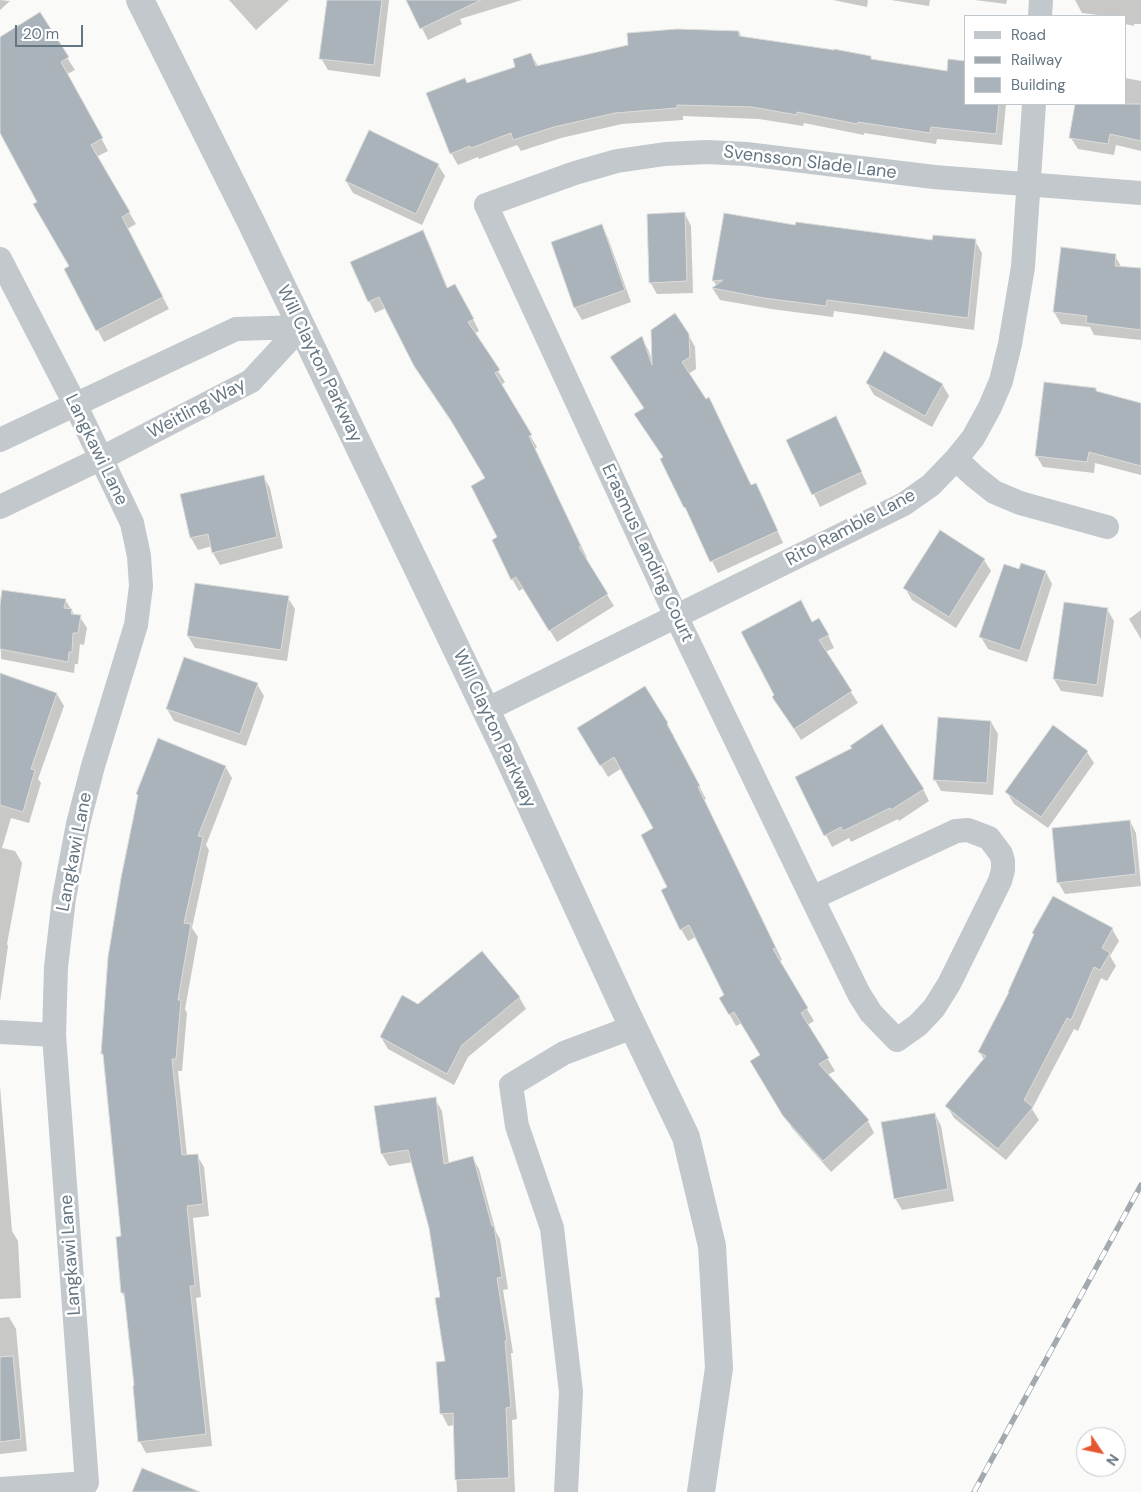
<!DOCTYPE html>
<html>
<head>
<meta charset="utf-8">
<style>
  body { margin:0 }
  #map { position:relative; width:1141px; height:1492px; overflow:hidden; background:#fafaf8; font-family:"DM Sans",sans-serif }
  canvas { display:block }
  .legend { position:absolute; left:964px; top:15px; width:162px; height:90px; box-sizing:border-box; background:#fff; border:1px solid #c1c8cd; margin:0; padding:6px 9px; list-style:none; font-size:15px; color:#657683 }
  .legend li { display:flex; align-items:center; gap:10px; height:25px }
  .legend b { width:25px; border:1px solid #c1c8cd }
  .north { position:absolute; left:1076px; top:1427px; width:50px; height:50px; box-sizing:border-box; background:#fff; border:1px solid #c1c8cd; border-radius:50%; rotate:124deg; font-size:14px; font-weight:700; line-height:20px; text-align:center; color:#657683 }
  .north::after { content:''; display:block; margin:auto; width:18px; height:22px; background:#e4572e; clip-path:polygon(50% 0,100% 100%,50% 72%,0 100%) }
  .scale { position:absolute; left:15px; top:25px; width:68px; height:22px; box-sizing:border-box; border:2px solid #657683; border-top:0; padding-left:6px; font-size:15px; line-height:18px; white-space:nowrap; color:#657683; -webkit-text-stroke:4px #fff; paint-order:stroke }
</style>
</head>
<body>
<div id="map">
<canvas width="1141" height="1492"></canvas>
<ul class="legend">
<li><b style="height:6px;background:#c3c8cc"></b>Road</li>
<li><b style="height:6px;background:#a2aab0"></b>Railway</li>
<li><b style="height:14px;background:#aab3b9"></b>Building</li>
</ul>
<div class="north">N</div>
<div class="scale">20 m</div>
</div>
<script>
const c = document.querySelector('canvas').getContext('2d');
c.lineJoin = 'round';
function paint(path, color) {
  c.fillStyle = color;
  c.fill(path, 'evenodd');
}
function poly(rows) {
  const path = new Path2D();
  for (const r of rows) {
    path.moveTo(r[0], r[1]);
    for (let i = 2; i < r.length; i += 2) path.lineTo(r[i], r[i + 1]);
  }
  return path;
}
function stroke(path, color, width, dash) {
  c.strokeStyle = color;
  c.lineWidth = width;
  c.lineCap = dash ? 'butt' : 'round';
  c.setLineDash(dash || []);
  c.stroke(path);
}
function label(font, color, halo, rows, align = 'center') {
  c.font = font + ' "DM Sans",sans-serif';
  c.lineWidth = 5;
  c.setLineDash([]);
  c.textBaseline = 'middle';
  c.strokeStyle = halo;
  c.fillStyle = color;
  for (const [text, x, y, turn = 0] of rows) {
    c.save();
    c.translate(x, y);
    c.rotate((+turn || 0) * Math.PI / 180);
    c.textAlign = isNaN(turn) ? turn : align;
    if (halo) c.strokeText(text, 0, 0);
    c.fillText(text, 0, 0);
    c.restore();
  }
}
const shadow = poly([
  [0,0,10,1,0,10],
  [229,0,289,0,256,30],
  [328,0,389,0,380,77,328,70,321,58],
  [408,0,522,0,460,19,462,24,428,40],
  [833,0,868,0,867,7],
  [891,0,930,0,929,6],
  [975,0,1007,0,1006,4],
  [1075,0,1141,0,1141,24,1134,24,1134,26,1125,24,1125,16,1106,16,1082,13],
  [39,14,75,70,67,74,108,151,96,157,136,224,127,229,169,309,104,342,66,269,71,267,0,125,0,39],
  [739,32,742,37,870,58,872,61,965,104,1006,104,1002,145,937,139,936,144,864,133,864,135,804,123,803,126,759,119,683,116,683,120,622,124,561,138,521,151,517,145,479,159,478,157,458,165,451,153,467,84,517,67,531,54,538,66],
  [1125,78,1141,81,1141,151,1116,145,1114,155,1078,149,1071,138,1076,104,1125,104],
  [438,165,445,176,422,225,353,193,346,181],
  [685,214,691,226,693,293,657,294,650,282],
  [602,226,608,238,631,302,582,320,575,308,553,243],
  [797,227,933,241,975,241,982,253,974,330,834,311,833,317,771,309,720,300,713,289,717,286,713,280],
  [423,232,429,243,448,289,462,297,479,331,474,334,505,382,500,386,537,447,535,449,587,558,585,559,614,606,557,642,524,588,519,591,512,579,499,538,486,479,458,432,422,378,386,308,375,313,369,301],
  [1115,256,1122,268,1141,270,1141,340,1094,335,1090,327,1061,324,1054,312],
  [688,334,695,347,696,369,688,374,752,486,756,485,762,497,783,543,718,573,662,460,664,458,644,409,611,358,641,338,648,349,653,363],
  [867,383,942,384,949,396,932,427,874,395],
  [1096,389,1098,393,1141,404,1141,475,1095,463,1094,473,1043,467,1036,455],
  [842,430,867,484,820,507,788,440],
  [263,476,270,488,283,548,220,565,213,553,212,546,198,550,191,538,182,495],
  [984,560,991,571,956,628,912,600,905,588],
  [1020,571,1046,572,1052,584,1027,662,988,649,981,637],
  [288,598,295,609,287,661,195,648,188,636],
  [66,601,75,616,80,617,87,628,84,645,80,644,78,664,75,664,74,673,1,659,0,612],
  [1107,609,1114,621,1103,697,1061,691,1054,679],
  [1141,610,1141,639,1129,619],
  [812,623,826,631,834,648,825,652,858,703,801,740,781,709],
  [0,675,57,694,64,706,38,779,41,783,29,823,11,818,2,848,15,851,22,863,7,944,8,946,0,1002],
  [257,684,264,696,246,746,174,721,167,709],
  [645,688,674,736,673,737,706,799,704,800,782,960,779,962,814,1021,807,1025,835,1071,827,1075,868,1121,874,1133,831,1172,792,1128,758,1073,761,1055,742,1023,736,1026,721,999,726,995,696,937,688,941,681,929,655,829,622,768,608,777,579,729],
  [991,722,998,734,993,795,941,791,935,780],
  [1087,752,1094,763,1048,828,1014,804,1007,792],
  [225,766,232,778,206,845,209,850,192,928,198,937,185,1009,187,1013,182,1071,178,1071,187,1156,197,1155,204,1167,209,1216,193,1218,201,1297,196,1298,212,1446,146,1453,140,1442,126,1300,122,1293,123,1238,104,1057,103,1054,139,798,137,794],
  [797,778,923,789,929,801,899,821,898,819,851,842,849,838,832,847],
  [1130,821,1136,833,1141,886,1065,894,1058,882],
  [1112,929,1119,941,1110,956,1116,966,1107,981,1101,978,1078,1031,1074,1029,1032,1109,1039,1120,1006,1160,954,1118,947,1106,984,1060,980,1052,1010,993],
  [519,997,526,1009,468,1057,454,1085,388,1049,381,1037,418,1005],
  [0,1086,12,1231,18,1241,21,1298,0,1299],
  [435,1099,442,1111,449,1164,472,1157,479,1169,496,1232,500,1239,508,1289,503,1290,513,1353,511,1353,517,1419,512,1420,515,1492,457,1492,454,1425,448,1426,442,1414,437,1363,446,1362,442,1298,431,1228,413,1162,389,1166,382,1154],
  [935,1114,941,1126,954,1201,902,1210,895,1198],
  [9,1317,16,1329,27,1451,0,1454,0,1318]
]);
const building = poly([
  [327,0,382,0,374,65,319,59,327,0],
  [406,0,481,0,420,29,406,0],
  [40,12,69,57,61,62,103,138,91,145,130,212,122,217,163,297,96,331,64,269,69,266,33,204,37,202,0,133,0,37,40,12],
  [677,29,739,31,739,36,834,50,834,49,871,56,871,59,947,71,948,59,965,61,965,104,999,104,996,134,931,127,930,133,858,122,857,124,797,112,797,115,752,107,677,105,677,108,615,113,554,127,513,140,511,133,471,148,470,146,450,154,426,93,465,78,467,83,515,67,513,59,531,53,536,66,628,45,627,33,677,29],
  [1075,104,1141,104,1141,141,1110,134,1108,144,1069,138,1075,104],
  [369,130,439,164,416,214,345,181,369,130],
  [685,212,687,281,649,283,647,214,685,212],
  [724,213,795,225,796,222,932,240,933,235,976,239,968,318,827,300,826,306,764,298,712,288,723,280,712,281,724,213],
  [602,224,625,290,574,308,551,242,602,224],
  [423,230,447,288,455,284,474,319,468,322,500,370,495,373,532,435,529,436,581,546,579,547,608,594,549,631,516,577,511,580,492,540,497,537,471,486,485,478,450,419,414,366,379,297,368,302,350,262,423,230],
  [1061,247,1116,254,1115,266,1141,268,1141,330,1086,323,1087,316,1053,312,1061,247],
  [675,313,689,334,690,357,682,362,706,399,709,397,751,485,756,483,778,531,710,562,685,507,684,508,660,459,663,457,634,414,644,408,610,357,642,336,652,365,651,330,675,313],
  [884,351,943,384,925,416,866,383,884,351],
  [1044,382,1096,388,1096,391,1141,403,1141,466,1089,452,1087,462,1035,456,1044,382],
  [836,416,862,472,812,495,786,440,836,416],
  [264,475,277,537,212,553,208,534,190,538,180,494,264,475],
  [940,530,985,559,949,617,903,588,940,530],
  [1021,563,1046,571,1020,651,979,637,1004,564,1019,569,1021,563],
  [195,583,289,596,281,650,187,636,195,583],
  [2,590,66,599,64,608,72,609,71,614,81,615,78,633,73,633,72,652,69,652,68,662,0,649,0,605,2,590],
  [801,600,812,622,819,618,829,635,819,640,852,691,794,729,772,697,774,695,741,632,801,600],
  [1064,602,1108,608,1097,685,1053,679,1064,602],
  [184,657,258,683,240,734,166,709,184,657],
  [0,673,57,693,31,769,35,770,23,812,0,805,0,673],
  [645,686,668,723,667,724,700,786,698,787,776,948,773,949,808,1008,801,1013,829,1058,819,1064,869,1120,823,1161,783,1116,750,1061,760,1055,734,1012,729,1015,719,998,724,995,689,925,680,930,661,890,667,887,641,835,653,828,614,757,600,766,577,728,645,686],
  [938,717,991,721,987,783,933,780,938,717],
  [882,724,924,789,891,810,890,808,843,831,841,827,824,836,795,777,852,748,850,746,882,724],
  [1053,725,1088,751,1041,817,1005,792,1053,725],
  [158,738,226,766,198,836,203,837,184,923,191,924,178,1000,181,1000,176,1059,172,1059,182,1155,198,1154,203,1204,187,1206,195,1286,190,1286,206,1434,138,1442,133,1386,134,1385,124,1293,121,1293,116,1237,121,1236,103,1054,101,1054,108,957,121,878,138,795,136,794,158,738],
  [1130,820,1136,874,1057,883,1052,828,1130,820],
  [1053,896,1113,928,1102,948,1110,953,1100,970,1094,967,1071,1020,1067,1018,1024,1100,1033,1107,998,1149,945,1106,986,1056,978,1052,1009,992,1008,992,1034,934,1032,933,1053,896],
  [482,951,520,997,462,1045,447,1074,380,1037,402,995,418,1004,482,951],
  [436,1097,444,1164,473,1156,492,1226,494,1226,502,1277,497,1278,507,1341,505,1341,511,1407,506,1408,509,1478,455,1480,453,1413,440,1414,436,1362,445,1361,435,1298,440,1297,429,1228,408,1150,381,1154,374,1106,436,1097],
  [935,1113,948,1189,894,1199,881,1122,935,1113],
  [13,1356,21,1439,0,1442,0,1357,13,1356],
  [142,1468,200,1492,132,1492,142,1468]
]);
const minor = poly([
  [1040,16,1041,0],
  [0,259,75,404,132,523,139,556,141,586,136,625,93,766,78,824,64,898,56,967,54,1035,87,1483,0,1489],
  [0,440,236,329,301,327],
  [956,459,974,476,994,492,1020,503,1107,527],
  [0,507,102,458,251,381,301,327],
  [486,710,904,504,931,485,956,459,973,438,990,407,1001,381,1010,344,1023,267,1034,104],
  [812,898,956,831,968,830,989,838,1001,854,1003,861,1003,870,1000,881,949,984,934,1008,918,1025,897,1040,871,1013,859,994,812,898,676,616,486,205,575,173,617,161,665,154,707,152,746,154,934,177,1141,193],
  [0,1032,54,1035],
  [566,1492,571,1392,552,1228,517,1126,511,1085,564,1053,633,1027]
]);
const tertiary = poly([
  [140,0,252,224,507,754,625,1010,686,1137,712,1246,719,1368,701,1492]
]);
const rail = poly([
  [974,1492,1141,1185]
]);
const streetNames = [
  ["Svensson Slade Lane",810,163,7],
  ["Will Clayton Parkway",319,364,64],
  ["Weitling Way",197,409,-28],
  ["Langkawi Lane",96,450,64],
  ["Rito Ramble Lane",851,528,-28],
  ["Erasmus Landing Court",647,553,65],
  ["Will Clayton Parkway",494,729,65],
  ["Langkawi Lane",75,852,-79],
  ["Langkawi Lane",71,1255,-94]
];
paint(shadow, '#0003');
paint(building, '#aab3b9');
stroke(building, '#dcdcda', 1);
stroke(minor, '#c3c8cc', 24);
stroke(tertiary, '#c3c8cc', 28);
stroke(rail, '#a2aab0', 5.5);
stroke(rail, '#fff', 4, [11]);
label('18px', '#657683', '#fff', streetNames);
</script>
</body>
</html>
